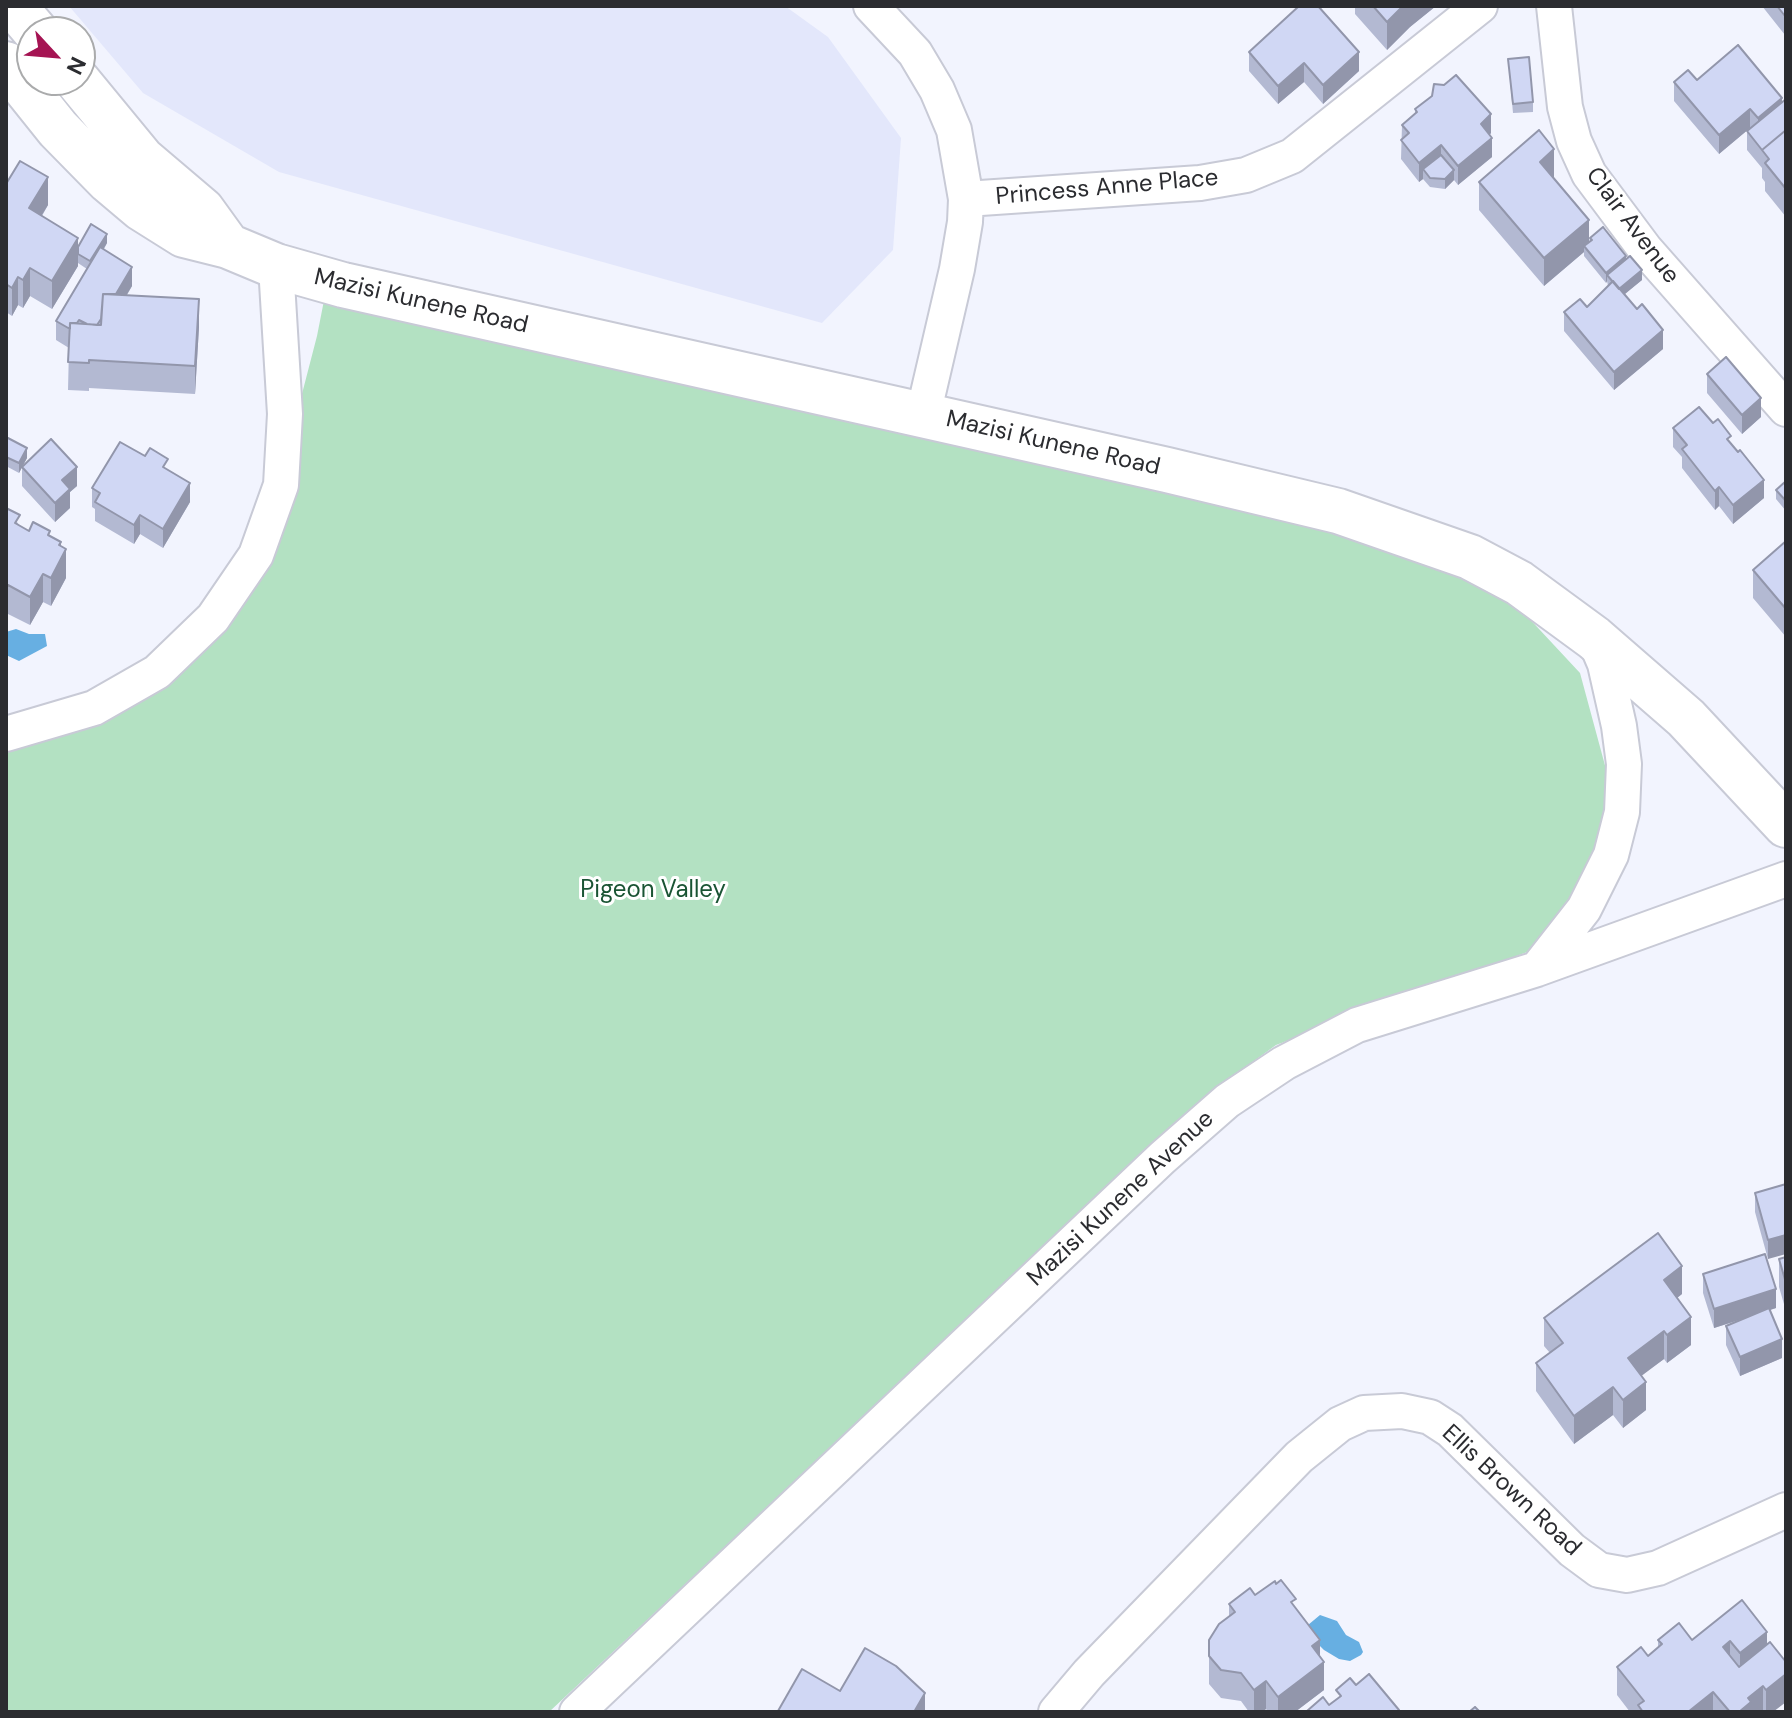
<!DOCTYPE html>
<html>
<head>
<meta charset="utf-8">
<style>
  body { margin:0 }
  #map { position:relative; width:1792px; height:1718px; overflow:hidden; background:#f2f4fe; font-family:"DM Sans",sans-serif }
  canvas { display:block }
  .frame { position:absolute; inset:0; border:8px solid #2b2c30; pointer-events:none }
  .north { position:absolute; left:16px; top:16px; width:80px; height:80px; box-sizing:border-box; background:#fff; border:2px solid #aaabac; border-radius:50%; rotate:116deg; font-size:22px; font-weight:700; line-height:32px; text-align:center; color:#2b2c30 }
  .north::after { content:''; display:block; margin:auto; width:28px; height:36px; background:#a51453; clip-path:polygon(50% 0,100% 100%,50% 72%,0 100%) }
</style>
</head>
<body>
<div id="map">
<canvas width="1792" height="1718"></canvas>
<div class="frame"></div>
<div class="north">N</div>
</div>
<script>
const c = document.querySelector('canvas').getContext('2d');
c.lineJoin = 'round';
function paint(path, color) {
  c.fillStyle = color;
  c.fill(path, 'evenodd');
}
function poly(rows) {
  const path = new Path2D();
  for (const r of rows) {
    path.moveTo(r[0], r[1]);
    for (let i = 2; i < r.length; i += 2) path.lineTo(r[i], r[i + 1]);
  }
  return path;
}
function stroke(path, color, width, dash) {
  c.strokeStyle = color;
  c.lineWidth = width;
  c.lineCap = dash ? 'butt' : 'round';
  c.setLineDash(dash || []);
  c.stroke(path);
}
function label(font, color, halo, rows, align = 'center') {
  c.font = font + ' "DM Sans",sans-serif';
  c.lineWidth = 6;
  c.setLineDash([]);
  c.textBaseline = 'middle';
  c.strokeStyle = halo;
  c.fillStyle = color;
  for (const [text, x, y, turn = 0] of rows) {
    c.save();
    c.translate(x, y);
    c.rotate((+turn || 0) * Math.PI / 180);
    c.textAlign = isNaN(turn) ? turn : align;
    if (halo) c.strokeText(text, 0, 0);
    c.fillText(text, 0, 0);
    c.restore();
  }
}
const built = poly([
  [69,6,785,6,828,37,901,138,893,250,822,323,279,172,143,93]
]);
const green = poly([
  [329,275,1458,542,1580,673,1613,795,1591,885,1530,951,1276,1045,1203,1098,549,1712,6,1712,6,722,97,700,207,612,259,530,289,444,317,336]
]);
const water = poly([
  [16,629,29,634,45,634,47,646,19,661,6,655,6,632],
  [1320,1615,1337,1621,1346,1635,1359,1642,1363,1652,1361,1655,1350,1661,1339,1659,1324,1650,1312,1638,1308,1625]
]);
const minor = poly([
  [871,6,915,53,937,90,954,130,966,199,965,222,957,269,923,415],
  [1554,6,1565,107,1574,141,1589,174,1645,249,1786,409],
  [966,199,1200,183,1246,175,1292,156,1480,6],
  [6,734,94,708,157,672,213,618,256,555,281,485,285,414,276,266],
  [1537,969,1584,909,1611,855,1622,812,1624,764,1619,726,1605,664,1594,638],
  [577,1712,1162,1158,1227,1101,1284,1063,1357,1025,1537,969,1786,879],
  [1056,1712,1089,1673,1299,1457,1340,1424,1364,1413,1402,1411,1430,1417,1450,1430,1572,1550,1599,1570,1627,1575,1658,1568,1786,1510]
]);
const tertiary = poly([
  [14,6,36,32],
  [6,64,58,129,109,181,141,208,184,235,228,246,276,266,343,285,1167,470,1338,511,1470,557,1519,583,1594,638,1686,718,1786,825],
  [77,80,142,159,202,210,228,246]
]);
const wall = poly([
  [1355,6,1436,6,1410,27,1387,50,1355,14],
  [1762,6,1786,6,1786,34,1785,35],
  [1249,52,1359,71,1323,104,1304,82,1278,104,1249,71],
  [1508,59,1533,102,1533,112,1513,113],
  [1697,80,1782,102,1786,99,1786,217,1765,191,1765,182,1762,178,1762,168,1747,150,1747,131,1750,128,1719,154,1674,101,1674,82],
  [1415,109,1491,133,1490,135,1492,157,1458,185,1454,180,1445,189,1430,187,1423,179,1419,182,1401,159,1402,125,1415,113],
  [1554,177,1553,178,1589,242,1590,238,1626,259,1642,280,1624,294,1663,349,1614,390,1564,331,1564,312,1587,307,1608,286,1607,281,1606,283,1584,256,1584,252,1544,286,1479,210,1479,182],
  [6,184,48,205,42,216,78,247,107,243,104,249,132,286,127,295,199,327,195,394,89,388,89,391,68,390,69,348,56,340,56,321,87,269,78,263,78,266,52,309,30,296,23,308,18,305,12,316,6,312],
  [1707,374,1761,417,1742,434,1707,393],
  [1673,428,1731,444,1764,498,1733,524,1719,506,1715,510,1682,468,1682,457,1673,447],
  [6,437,27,458,19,473,6,466],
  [22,467,77,486,70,492,70,508,55,522,22,486],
  [168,470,190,502,163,548,140,534,134,544,95,521,95,509,92,507,92,488],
  [1786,481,1786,511,1776,499,1776,490],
  [6,508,20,526,29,531,50,536,61,546,66,578,51,606,43,602,30,625,8,614,6,618],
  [1786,541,1786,637,1753,598,1753,570],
  [1786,1184,1768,1259,1755,1212,1755,1193],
  [1786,1257,1786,1311,1779,1287,1779,1259],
  [1703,1274,1776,1308,1770,1310,1782,1358,1740,1376,1726,1345,1726,1326,1746,1318,1714,1328,1703,1293],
  [1682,1294,1677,1298,1691,1345,1667,1363,1664,1359,1641,1375,1646,1410,1623,1428,1613,1415,1574,1444,1536,1391,1536,1363,1550,1353,1544,1346,1544,1318],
  [1255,1595,1296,1608,1320,1657,1324,1690,1295,1712,1268,1712,1266,1709,1262,1712,1249,1712,1241,1701,1221,1698,1209,1684,1209,1640,1229,1617,1229,1604],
  [1658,1640,1692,1640,1767,1645,1773,1712,1630,1712,1617,1695,1617,1667,1648,1656,1658,1647]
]);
const shadedWall = poly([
  [1403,6,1436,6,1410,27,1387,50,1387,22],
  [1785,16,1786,16,1786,34,1785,35],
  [1359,52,1359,71,1323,104,1323,85],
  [1304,63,1304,82,1278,104,1278,86],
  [1782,98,1782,117,1758,137,1758,118],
  [1750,109,1750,128,1719,154,1719,135],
  [1491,114,1491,133,1481,143,1481,124],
  [1492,138,1492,157,1458,185,1458,166],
  [1441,145,1441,164,1423,169,1423,179,1419,182,1419,163],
  [1554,149,1554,177,1540,190,1540,162],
  [1454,170,1454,180,1445,189,1445,179],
  [48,177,48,205,29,236,29,208],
  [1589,220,1589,248,1584,246,1584,252,1544,286,1544,258],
  [107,234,107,243,90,271,90,261],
  [78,238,78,266,52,309,52,281],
  [1626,256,1626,265,1607,275,1607,281,1606,283,1606,273],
  [132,267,132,286,110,322,110,303],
  [30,268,30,296,23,308,23,280],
  [1642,270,1642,280,1619,299,1619,289],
  [18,277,18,305,12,316,12,288],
  [199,299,199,327,195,394,195,366],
  [1663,330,1663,349,1614,390,1614,372],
  [1761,398,1761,417,1742,434,1742,415],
  [27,448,27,458,19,473,19,463],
  [77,467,77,486,70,492,70,508,55,522,55,503,62,480],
  [1764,480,1764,498,1733,524,1733,505],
  [190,483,190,502,163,548,163,529],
  [1719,487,1719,506,1715,510,1715,491],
  [140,515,140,534,134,544,134,525],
  [61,542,61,560,66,549,66,578,51,606,51,578,59,545],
  [43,574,43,602,30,625,30,597],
  [8,585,8,614,6,618,6,590],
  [1786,1235,1786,1254,1768,1259,1768,1240],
  [1682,1266,1682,1294,1664,1308,1664,1280],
  [1776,1289,1776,1308,1714,1328,1714,1309],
  [1691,1317,1691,1345,1667,1363,1667,1335],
  [1664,1331,1664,1359,1628,1386,1628,1358],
  [1782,1339,1782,1358,1740,1376,1740,1357],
  [1646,1382,1646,1410,1623,1428,1623,1400],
  [1613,1387,1613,1415,1574,1444,1574,1416],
  [1767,1632,1767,1660,1740,1681,1740,1653],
  [1320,1640,1320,1664,1324,1662,1324,1690,1295,1712,1278,1712,1278,1697,1312,1646],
  [1730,1641,1730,1669,1723,1647],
  [1786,1674,1786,1702,1773,1712,1766,1712,1766,1690],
  [1266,1681,1266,1709,1262,1712,1254,1712,1254,1690],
  [1763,1686,1763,1712,1739,1712,1748,1698],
  [1713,1692,1713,1712,1688,1712],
  [925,1693,925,1712,914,1712]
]);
const building = poly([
  [1299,6,1318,6,1359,52,1323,85,1304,63,1278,86,1249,52,1299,6],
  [1373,6,1403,6,1387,22,1373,6],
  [1777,6,1786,6,1786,16,1785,16,1777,6],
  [1738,45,1782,98,1758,118,1750,109,1719,135,1674,82,1688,70,1697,80,1738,45],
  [1529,57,1533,102,1513,104,1508,59,1529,57],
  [1456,75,1491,114,1481,124,1492,138,1458,166,1441,145,1419,163,1401,140,1409,133,1402,125,1417,112,1415,109,1432,96,1434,84,1444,85,1456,75],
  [1786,99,1786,130,1762,150,1747,131,1786,99],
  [1539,130,1554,149,1540,162,1589,220,1544,258,1479,182,1539,130],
  [1786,130,1786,189,1765,163,1769,159,1762,150,1786,130],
  [1441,155,1454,170,1445,179,1430,178,1423,169,1441,155],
  [20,161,48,177,29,208,78,238,52,281,30,268,23,280,18,277,12,288,6,284,6,184,20,161],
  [91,224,107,234,90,261,78,254,78,247,91,224],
  [1603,227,1626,256,1606,273,1584,246,1592,240,1590,238,1603,227],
  [100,247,132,267,116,294,103,294,101,319,97,325,87,324,79,320,77,323,70,323,70,329,56,321,100,247],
  [1630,256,1642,270,1619,289,1607,275,1630,256],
  [1613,281,1637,309,1642,304,1663,330,1614,372,1564,312,1580,299,1587,307,1613,281],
  [103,294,199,299,195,366,89,360,89,363,68,362,70,323,101,325,103,294],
  [1726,357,1761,398,1742,415,1707,374,1726,357],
  [1699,407,1713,423,1718,419,1731,436,1727,439,1738,452,1740,450,1764,480,1733,505,1719,487,1715,491,1682,449,1687,445,1673,428,1699,407],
  [6,437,27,448,19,463,6,457,6,437],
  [51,439,77,467,62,480,70,489,55,503,22,467,51,439],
  [120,442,145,456,150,448,168,459,163,467,190,483,163,529,140,515,134,525,95,502,100,493,92,488,120,442],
  [1786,481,1786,501,1776,490,1786,481],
  [6,508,20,515,15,523,29,531,33,522,50,531,48,535,61,542,59,545,66,549,51,578,43,574,30,597,8,585,6,590,6,508],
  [1786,541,1786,609,1753,570,1786,541],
  [1786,1184,1786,1235,1768,1240,1755,1193,1786,1184],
  [1658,1233,1682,1266,1664,1280,1691,1317,1667,1335,1664,1331,1628,1358,1646,1382,1623,1400,1613,1387,1574,1416,1536,1363,1563,1343,1544,1318,1658,1233],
  [1765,1254,1776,1289,1714,1309,1703,1274,1765,1254],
  [1786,1257,1786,1283,1779,1259,1786,1257],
  [1769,1308,1782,1339,1740,1357,1726,1326,1769,1308],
  [1281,1580,1296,1599,1291,1602,1320,1640,1312,1646,1324,1662,1278,1697,1266,1681,1254,1690,1241,1673,1221,1670,1209,1656,1209,1640,1219,1624,1235,1612,1229,1604,1250,1588,1255,1595,1275,1581,1276,1584,1281,1580],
  [1742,1600,1767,1632,1740,1653,1730,1641,1723,1647,1739,1667,1770,1642,1786,1662,1786,1674,1766,1690,1763,1686,1748,1698,1751,1702,1739,1712,1730,1712,1713,1692,1688,1712,1643,1712,1638,1705,1644,1701,1617,1667,1641,1647,1648,1656,1662,1644,1658,1640,1679,1623,1692,1640,1742,1600],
  [865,1648,896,1666,925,1693,914,1712,778,1711,802,1669,840,1691,865,1648],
  [1369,1674,1399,1710,1396,1712,1308,1712,1307,1711,1323,1697,1329,1705,1341,1696,1336,1690,1350,1678,1356,1685,1369,1674],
  [1475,1707,1480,1712,1469,1712,1475,1707]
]);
const streetNames = [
  ["Princess Anne Place",1107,188,-5],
  ["Clair Avenue",1632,226,53],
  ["Mazisi Kunene Road",421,302,13],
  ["Mazisi Kunene Road",1053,444,13],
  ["Mazisi Kunene Avenue",1121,1199,-43],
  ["Ellis Brown Road",1511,1491,43]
];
const parkNames = [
  ["Pigeon Valley",653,891]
];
paint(built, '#e3e7fb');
paint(green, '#b3e1c2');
paint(water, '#67afe2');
stroke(minor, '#c8cad6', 38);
stroke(tertiary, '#c8cad6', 48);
stroke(minor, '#fff', 34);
stroke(tertiary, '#fff', 44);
paint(wall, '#b3b9d2');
paint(shadedWall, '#9296ab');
paint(building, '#d0d7f4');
stroke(building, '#9296ab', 2);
label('24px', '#2b2c30', '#fff', streetNames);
label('24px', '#1a5434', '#fff', parkNames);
</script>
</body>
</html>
